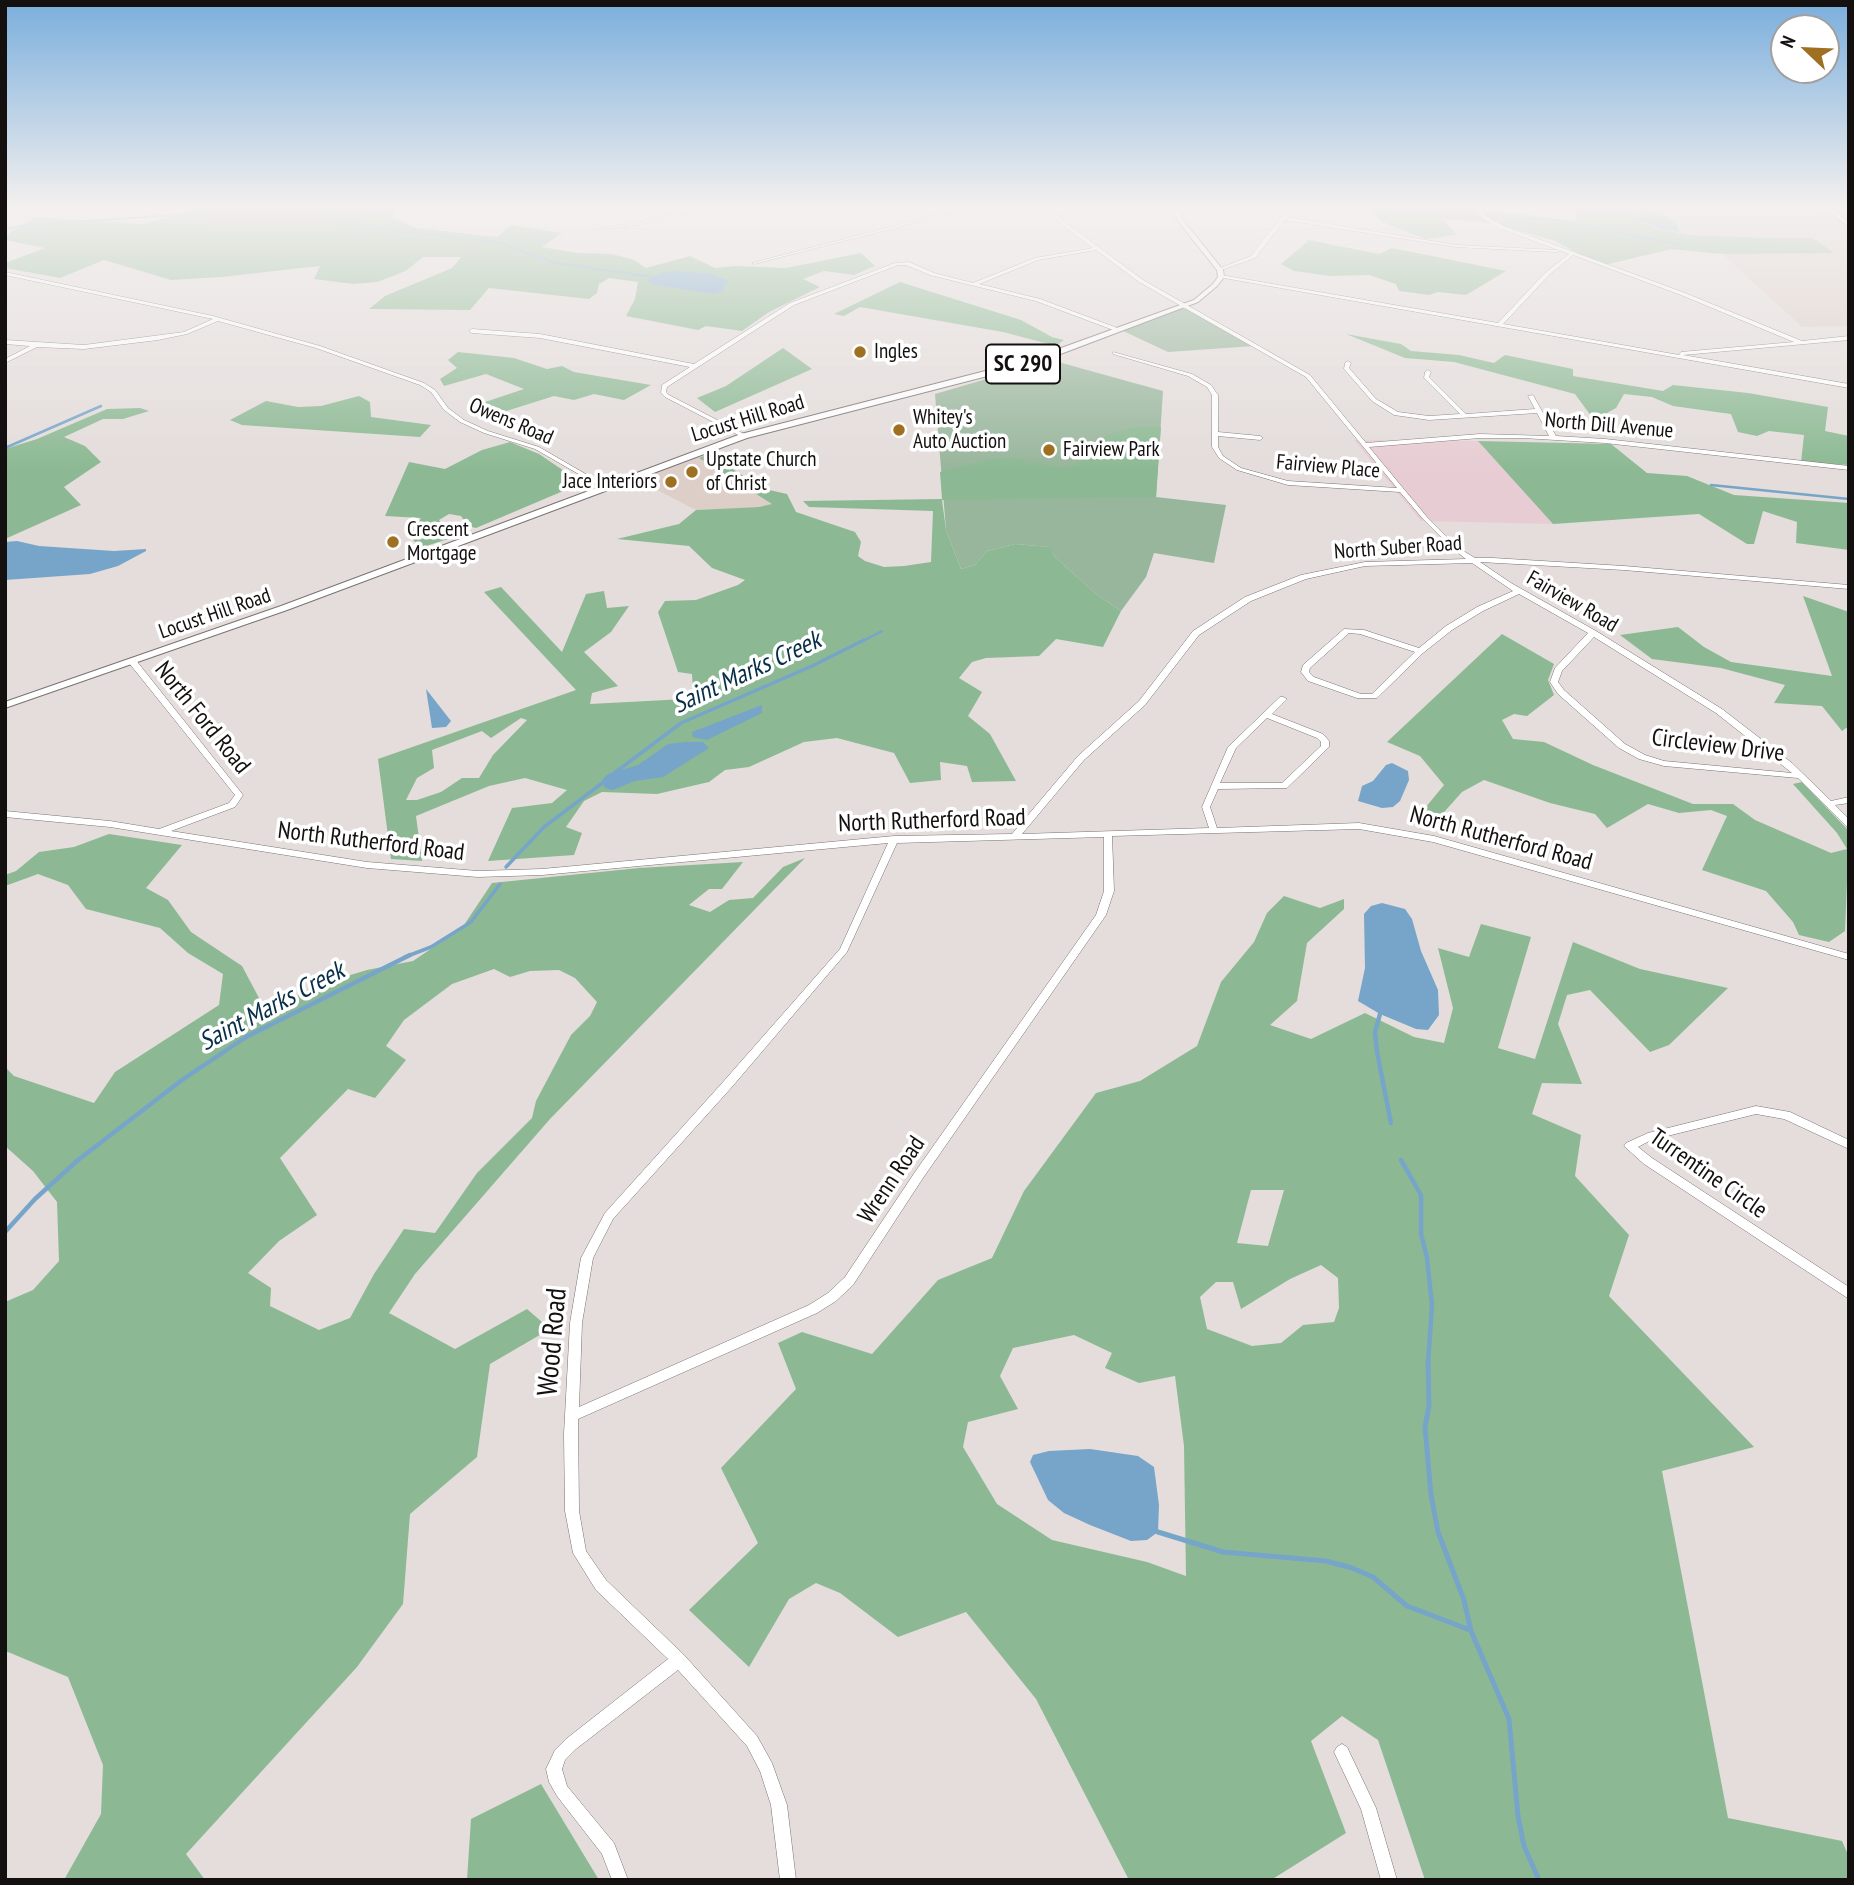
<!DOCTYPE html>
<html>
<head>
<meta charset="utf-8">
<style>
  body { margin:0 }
  #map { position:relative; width:1854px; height:1885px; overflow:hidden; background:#e4dddb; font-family:"PT Sans Narrow",sans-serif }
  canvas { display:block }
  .frame { position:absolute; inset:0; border:7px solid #13100f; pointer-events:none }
  .north { position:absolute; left:1770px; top:14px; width:70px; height:70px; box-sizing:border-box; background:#fff; border:2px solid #a19f9f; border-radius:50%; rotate:293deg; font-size:19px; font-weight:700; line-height:28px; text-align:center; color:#13100f }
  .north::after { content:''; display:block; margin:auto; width:24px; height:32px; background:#9f7022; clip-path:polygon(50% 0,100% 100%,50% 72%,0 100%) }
</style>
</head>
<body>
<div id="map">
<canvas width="1854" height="1885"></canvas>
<div class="frame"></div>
<div class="north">N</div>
</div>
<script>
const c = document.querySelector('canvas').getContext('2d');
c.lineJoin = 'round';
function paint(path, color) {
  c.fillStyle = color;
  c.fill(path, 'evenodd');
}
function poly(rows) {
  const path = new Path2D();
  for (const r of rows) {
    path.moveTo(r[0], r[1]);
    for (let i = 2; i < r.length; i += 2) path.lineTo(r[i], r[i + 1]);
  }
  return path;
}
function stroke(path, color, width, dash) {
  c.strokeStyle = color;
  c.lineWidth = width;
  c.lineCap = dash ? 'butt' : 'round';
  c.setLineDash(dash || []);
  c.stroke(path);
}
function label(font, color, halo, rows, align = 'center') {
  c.font = font + ' "PT Sans Narrow",sans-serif';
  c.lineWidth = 7;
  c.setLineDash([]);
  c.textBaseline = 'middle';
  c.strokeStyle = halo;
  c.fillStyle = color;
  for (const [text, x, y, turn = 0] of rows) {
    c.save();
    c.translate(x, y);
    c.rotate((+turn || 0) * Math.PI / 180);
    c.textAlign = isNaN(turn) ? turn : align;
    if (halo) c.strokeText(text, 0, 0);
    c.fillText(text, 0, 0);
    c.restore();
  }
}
const built = poly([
  [1655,205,1816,205,1849,230,1849,326,1802,327,1722,254,1833,252,1813,238,1691,235,1656,229,1633,217,1631,212,1654,208],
  [696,455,699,458,773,504,760,507,696,510,634,478]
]);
const industrial = poly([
  [1354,440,1478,441,1553,524,1421,521]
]);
const green = poly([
  [210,205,385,205,324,228,223,227,192,220,182,214],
  [1774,238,1813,238,1834,253,1789,246],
  [1180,309,1187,309,1254,346,1168,352,1123,331],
  [1051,360,1163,391,1156,497,1226,505,1214,563,1154,553,1146,577,1121,611,1096,594,1054,556,1049,547,1015,544,987,551,975,565,961,569,946,530,935,394]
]);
const forest = poly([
  [385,205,398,205,392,217,416,228,497,237,511,225,562,233,542,247,578,253,612,254,634,260,646,268,690,256,715,268,735,266,786,268,861,253,875,266,854,275,824,271,803,279,820,287,769,312,742,331,706,326,698,330,626,316,635,299,638,282,609,278,599,284,597,293,589,299,489,288,470,310,369,309,385,296,452,268,461,257,423,257,407,270,396,275,377,282,353,284,314,279,320,266,222,277,171,280,104,260,60,278,5,268,5,263,45,248,5,240,5,236,35,217,142,224,182,214,192,220,223,227,324,228],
  [1368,205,1475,205,1480,210,1576,221,1576,205,1655,205,1654,208,1631,212,1633,217,1656,229,1691,235,1774,238,1789,246,1834,253,1722,254,1671,249,1601,266,1553,240,1486,222,1443,219,1457,235,1425,239,1380,221],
  [1309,240,1379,254,1392,248,1506,271,1466,295,1438,292,1429,295,1399,291,1396,284,1369,275,1330,276,1294,271,1281,264],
  [900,282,1021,320,1052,337,1064,340,1056,346,1003,332,860,307,844,316,834,314],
  [1346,334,1401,344,1411,351,1459,355,1494,363,1505,355,1573,369,1573,376,1663,391,1673,385,1748,393,1828,407,1825,431,1849,436,1849,465,1801,462,1804,435,1769,431,1757,436,1738,432,1731,414,1673,406,1652,397,1624,394,1616,408,1594,420,1575,394,1454,362,1405,358],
  [783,348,812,369,715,412,697,398,726,386],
  [458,352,514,358,547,369,562,366,574,372,651,385,624,400,594,394,574,400,554,396,481,419,473,406,524,389,486,374,444,386,440,379,457,368,448,360],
  [359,396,370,402,371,417,431,425,420,437,242,425,230,420,266,401,298,407,321,406],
  [140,408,149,411,123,419,103,419,64,437,85,446,101,462,64,487,81,505,5,539,5,449,37,439,107,409],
  [1134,427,1161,427,1156,497,942,500,946,530,961,569,975,565,987,551,1015,544,1050,547,1054,556,1096,594,1121,611,1103,647,1056,639,1039,656,986,658,972,662,959,678,982,692,968,716,990,734,1016,781,972,782,967,766,940,762,941,780,910,783,894,753,837,738,804,742,749,767,725,770,709,782,657,794,602,792,584,801,566,827,582,833,574,855,488,861,512,808,552,803,567,790,525,778,489,786,416,816,422,861,391,859,378,759,576,690,484,592,501,587,562,652,586,594,604,591,607,608,629,606,611,632,584,652,618,686,592,693,590,704,685,699,693,690,692,674,678,672,658,612,665,601,696,600,738,585,745,580,712,568,689,546,617,539,679,524,696,510,759,507,772,504,699,458,708,454,765,489,787,494,796,512,855,532,861,542,858,556,865,561,884,567,904,566,931,562,933,511,809,507,803,501,942,499,940,472,987,460,1012,458,1057,467,1075,466,1106,436],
  [521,718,527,720,493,755,479,778,462,778,441,792,417,800,406,800,417,778,434,768,432,750,482,731,491,738],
  [1478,441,1611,444,1647,473,1687,476,1734,495,1849,503,1849,550,1796,543,1797,522,1763,511,1754,544,1747,544,1699,514,1553,524],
  [510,442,539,454,582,483,476,528,468,526,461,516,449,514,439,520,451,538,420,548,410,536,421,518,385,516,409,462,445,469,482,450],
  [1803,596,1849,612,1849,726,1842,731,1822,706,1774,703,1785,685,1721,668,1652,659,1620,635,1678,627,1704,647,1731,662,1832,676],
  [1502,634,1554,664,1548,680,1554,695,1527,716,1514,714,1502,720,1513,739,1544,742,1593,765,1693,804,1733,804,1755,820,1831,853,1847,849,1837,833,1793,784,1802,782,1849,831,1845,931,1829,942,1799,935,1793,922,1766,891,1702,870,1727,816,1711,810,1679,813,1648,804,1607,828,1595,814,1550,803,1484,780,1462,792,1429,829,1412,824,1444,785,1420,756,1387,742],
  [109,834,182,845,146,888,168,900,191,932,242,966,267,1013,314,986,367,970,413,961,462,928,492,883,639,868,743,862,722,889,709,889,689,905,710,912,729,900,753,898,783,867,805,858,550,1119,415,1274,389,1313,455,1349,527,1309,550,1329,490,1364,477,1457,410,1514,403,1604,357,1667,186,1854,205,1880,64,1880,101,1814,103,1765,68,1677,8,1652,5,1653,5,1302,33,1290,59,1261,57,1202,33,1171,5,1146,5,1067,14,1076,94,1103,115,1072,219,1005,223,974,188,953,160,928,86,909,68,885,38,874,5,886,5,875,16,871,39,852,74,847],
  [494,969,510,977,530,971,559,970,575,978,597,1002,590,1016,571,1035,536,1101,532,1118,477,1173,435,1233,404,1229,374,1274,350,1318,319,1330,270,1306,271,1288,248,1273,279,1241,317,1215,280,1158,348,1089,375,1098,406,1060,386,1046,404,1020,452,984],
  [1284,896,1320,908,1344,899,1344,909,1307,943,1297,1001,1270,1025,1311,1039,1365,1013,1414,1037,1444,1043,1453,1008,1438,948,1469,957,1481,924,1531,937,1498,1048,1535,1059,1573,942,1640,969,1728,988,1669,1045,1650,1052,1590,990,1567,995,1558,1024,1582,1084,1542,1083,1532,1114,1581,1135,1575,1176,1629,1235,1609,1296,1754,1447,1662,1471,1728,1818,1842,1841,1849,1857,1849,1880,1425,1880,1378,1740,1342,1716,1311,1741,1346,1833,1271,1880,1129,1880,1036,1699,966,1612,898,1637,840,1593,816,1583,789,1599,749,1667,689,1610,758,1543,721,1468,796,1389,778,1343,802,1332,872,1354,938,1280,992,1258,1024,1191,1096,1093,1140,1081,1197,1046,1221,982,1254,942,1267,913],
  [1251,1190,1284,1190,1268,1246,1237,1243],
  [1321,1265,1338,1278,1339,1308,1334,1322,1303,1325,1281,1343,1252,1346,1207,1329,1200,1297,1216,1282,1233,1282,1241,1309,1290,1279],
  [1074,1335,1112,1353,1105,1368,1139,1383,1175,1376,1184,1446,1186,1576,1147,1562,1052,1540,997,1504,963,1447,968,1422,1018,1409,1000,1376,1013,1348],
  [541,1784,599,1880,467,1880,471,1819]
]);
const water = poly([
  [1644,210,1668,217,1677,225,1679,232,1660,229,1635,218,1633,213],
  [677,271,712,274,730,281,723,287,724,290,716,294,653,285,648,282,652,277,663,272],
  [17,541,39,546,114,551,146,549,146,551,118,566,90,574,5,580,5,542],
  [426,689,451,721,446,727,432,728],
  [762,705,762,713,707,740,693,737,692,732],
  [685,742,703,742,709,748,663,777,635,781,613,790,605,788,602,780,608,774,638,765,668,744],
  [1392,763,1408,771,1409,780,1400,801,1393,807,1382,808,1358,801,1362,786,1373,781,1386,765],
  [1382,903,1405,909,1412,919,1421,951,1438,990,1439,1015,1428,1030,1416,1029,1380,1014,1358,1001,1365,968,1364,914,1371,906],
  [1090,1449,1138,1456,1154,1467,1159,1505,1158,1532,1147,1540,1131,1541,1090,1525,1064,1513,1048,1500,1030,1462,1033,1455,1049,1451]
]);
const streamFar4 = poly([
  [1429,205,1474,211],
  [1489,215,1553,220,1680,245],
  [5,229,27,225,238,211,296,210,333,220,397,231,494,241,556,263,652,277]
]);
const streamFar3 = poly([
  [5,448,101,406],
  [1711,485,1849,499],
  [861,642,882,631]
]);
const streamFar2 = poly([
  [613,774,681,723,812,666,864,640],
  [506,867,544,827,605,781],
  [405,957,431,947,471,922,500,884]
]);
const streamFar1 = poly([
  [1380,1014,1375,1032,1377,1052,1391,1123],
  [1401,1160,1421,1195,1421,1234,1427,1258,1432,1305,1428,1363],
  [5,1232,35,1199,78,1160,182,1080,246,1037,410,955]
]);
const stream = poly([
  [1428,1361,1429,1406,1425,1427,1431,1495,1438,1532,1464,1600,1471,1631,1509,1719,1518,1816,1524,1846,1539,1880],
  [1158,1532,1223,1552,1326,1561,1352,1568,1373,1577,1407,1606,1470,1630]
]);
const minor = poly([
  [12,205,7,209,5,209,6,205,12,205],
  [712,205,722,205,637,225,599,230,597,229,637,223,712,205],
  [975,205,984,205,754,264,752,263,975,205],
  [1036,205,1042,205,1143,280,1310,375,1366,443,1480,434,1549,436,1537,413,1429,420,1394,415,1372,401,1344,369,1345,363,1348,361,1351,363,1349,368,1376,399,1398,412,1429,416,1460,414,1424,378,1425,372,1428,370,1431,372,1429,377,1466,414,1535,409,1528,396,1533,395,1556,436,1605,439,1849,466,1849,470,1605,443,1523,438,1480,438,1369,447,1427,517,1457,547,1475,558,1493,558,1624,566,1849,585,1849,589,1624,570,1480,562,1511,583,1596,631,1722,709,1792,763,1831,801,1849,797,1849,803,1835,805,1849,819,1849,827,1846,826,1798,778,1664,766,1639,759,1619,748,1558,694,1550,682,1555,668,1588,633,1519,594,1483,611,1452,630,1423,653,1377,698,1357,698,1308,681,1301,672,1303,665,1344,629,1364,630,1419,648,1446,626,1477,607,1513,591,1472,563,1365,566,1306,579,1251,601,1199,635,1145,705,1084,760,1022,834,1209,828,1202,807,1228,747,1280,697,1283,697,1287,699,1272,714,1323,734,1329,741,1329,747,1287,788,1218,789,1210,807,1217,828,1359,823,1434,836,1849,954,1849,960,1433,842,1359,829,1112,836,1114,891,1106,915,923,1178,853,1285,836,1301,817,1313,578,1419,579,1511,586,1551,606,1580,684,1655,757,1736,772,1763,787,1805,796,1880,780,1880,771,1805,760,1771,747,1746,678,1670,576,1749,565,1760,562,1769,567,1786,614,1843,628,1880,612,1880,602,1854,557,1796,549,1782,546,1769,555,1750,566,1739,668,1659,596,1590,573,1553,565,1511,564,1434,570,1323,581,1258,605,1213,723,1082,840,949,888,843,542,875,478,877,367,868,110,827,5,817,5,811,110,821,159,829,229,803,235,795,129,663,129,659,135,659,243,795,235,807,171,831,367,862,478,871,542,869,894,836,1012,834,1078,756,1139,701,1193,631,1245,597,1301,575,1365,562,1466,559,1453,549,1423,519,1400,492,1288,485,1237,470,1219,458,1212,447,1212,395,1207,387,1188,376,1113,354,1113,352,1192,374,1211,385,1218,395,1218,432,1260,436,1263,438,1260,440,1218,436,1218,447,1223,456,1241,468,1288,481,1397,488,1306,377,1139,282,1096,250,1038,260,979,284,1040,299,1120,329,1120,331,1116,331,1036,301,930,275,906,265,898,265,794,305,667,387,666,392,669,395,746,435,746,437,744,438,665,397,661,393,662,385,690,367,540,338,472,333,469,331,472,329,540,334,694,364,790,303,895,263,909,262,934,273,973,283,1035,258,1093,248,1036,205],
  [1349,633,1360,634,1415,652,1372,694,1361,694,1314,677,1309,672,1310,668,1349,633],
  [1594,637,1716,713,1792,773,1664,761,1645,755,1625,744,1564,690,1558,682,1562,671,1594,637],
  [1267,718,1317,738,1321,742,1321,746,1282,783,1220,783,1236,748,1267,718],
  [1104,837,1104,891,1096,915,915,1172,845,1277,828,1293,809,1305,579,1407,582,1323,593,1258,613,1219,731,1088,847,952,897,843,1104,837],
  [1301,205,1307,205,1287,217,1456,245,1557,250,1559,251,1557,252,1456,247,1285,220,1255,258,1218,271,1218,269,1251,256,1281,217,1301,205],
  [1474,205,1479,205,1486,216,1503,226,1685,293,1802,341,1849,336,1849,340,1683,355,1849,384,1849,388,1218,277,1221,275,1498,323,1545,273,1569,254,1499,228,1482,218,1474,205],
  [1573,255,1681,295,1794,342,1681,352,1679,355,1503,324,1549,275,1573,255],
  [5,272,213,316,320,346,424,383,435,390,448,408,464,420,488,431,539,447,608,487,603,488,535,449,484,433,460,422,444,410,431,392,420,385,316,348,218,321,187,334,158,340,84,349,37,347,5,363,5,359,30,346,5,344,5,340,84,345,184,332,213,319,5,275,5,272],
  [1756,1106,1790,1112,1849,1140,1849,1149,1784,1119,1756,1114,1651,1140,1638,1147,1652,1158,1849,1287,1849,1299,1644,1164,1624,1146,1626,1143,1648,1133,1756,1106],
  [1342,1744,1347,1747,1376,1808,1397,1880,1381,1880,1361,1809,1334,1752,1337,1747,1342,1744]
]);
const major = poly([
  [1172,205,1178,205,1183,220,1223,270,1224,277,1217,286,1198,302,1034,364,747,438,287,610,5,708,5,702,281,606,741,434,1028,360,1194,300,1213,284,1218,277,1217,270,1177,220,1172,205],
  [1820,205,1827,205,1849,222,1849,227,1820,205]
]);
const markers = [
  [860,352,7,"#9f7022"],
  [899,430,7,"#9f7022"],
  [1049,450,7,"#9f7022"],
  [692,472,7,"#9f7022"],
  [671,482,7,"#9f7022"],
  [393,542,7,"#9f7022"]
];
const farPoinames = [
  ["Ingles",874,352],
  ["Whitey's",913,418],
  ["Auto Auction",913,442],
  ["Fairview Park",1063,450],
  ["Upstate Church",706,460],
  ["of Christ",706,484],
  ["Jace Interiors",657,482,"right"],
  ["Crescent",407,530],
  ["Mortgage",407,554]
];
const farStreetnames = [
  ["Locust Hill Road",748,419,-17],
  ["Owens Road",511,422,23],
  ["North Dill Avenue",1609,426,5],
  ["Fairview Place",1328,467,5],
  ["North Suber Road",1398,548,-4],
  ["Fairview Road",1572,602,30],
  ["Locust Hill Road",215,614,-19]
];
const shields = [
  [1023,364,74]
];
const shieldNames = [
  ["SC 290",1023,364]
];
const streetNames = [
  ["North Ford Road",202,718,51],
  ["Circleview Drive",1718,746,7],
  ["North Rutherford Road",932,821,-2],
  ["North Rutherford Road",1501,839,15],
  ["North Rutherford Road",371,842,7],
  ["Turrentine Circle",1708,1174,35],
  ["Wrenn Road",892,1180,-56]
];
const waterNames = [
  ["Saint Marks Creek",747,673,-25],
  ["Saint Marks Creek",272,1007,-28]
];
const nearStreetnames = [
  ["Wood Road",553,1342,-85]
];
paint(built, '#ddcec8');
paint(industrial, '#e7cdd3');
paint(green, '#98b69c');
paint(forest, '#8cb993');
paint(water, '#76a5c9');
stroke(streamFar4, '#76a5c9', 2);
stroke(streamFar3, '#76a5c9', 2.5);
stroke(streamFar2, '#76a5c9', 3.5);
stroke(streamFar1, '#76a5c9', 4.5);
stroke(stream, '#76a5c9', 5);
stroke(minor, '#797371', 1);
stroke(major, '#797371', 2);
paint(minor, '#fff');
paint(major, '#fff');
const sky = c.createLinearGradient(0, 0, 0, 469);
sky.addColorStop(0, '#7aaedc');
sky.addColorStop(0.44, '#f3f0ef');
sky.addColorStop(1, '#f3f0ef00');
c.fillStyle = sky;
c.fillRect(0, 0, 1854, 469);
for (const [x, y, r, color] of markers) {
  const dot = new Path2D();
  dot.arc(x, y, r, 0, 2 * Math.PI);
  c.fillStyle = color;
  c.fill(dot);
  stroke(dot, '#fff', 2.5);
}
label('21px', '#13100f', '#fff', farPoinames, 'left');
label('21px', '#13100f', '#fff', farStreetnames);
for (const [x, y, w] of shields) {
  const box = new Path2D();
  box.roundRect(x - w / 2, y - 19.5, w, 39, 5);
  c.fillStyle = '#fff';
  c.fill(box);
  stroke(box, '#13100f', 2);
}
label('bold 23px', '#13100f', null, shieldNames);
label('24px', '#13100f', '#fff', streetNames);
label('italic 26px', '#072e47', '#fff', waterNames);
label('28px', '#13100f', '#fff', nearStreetnames);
</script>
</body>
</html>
